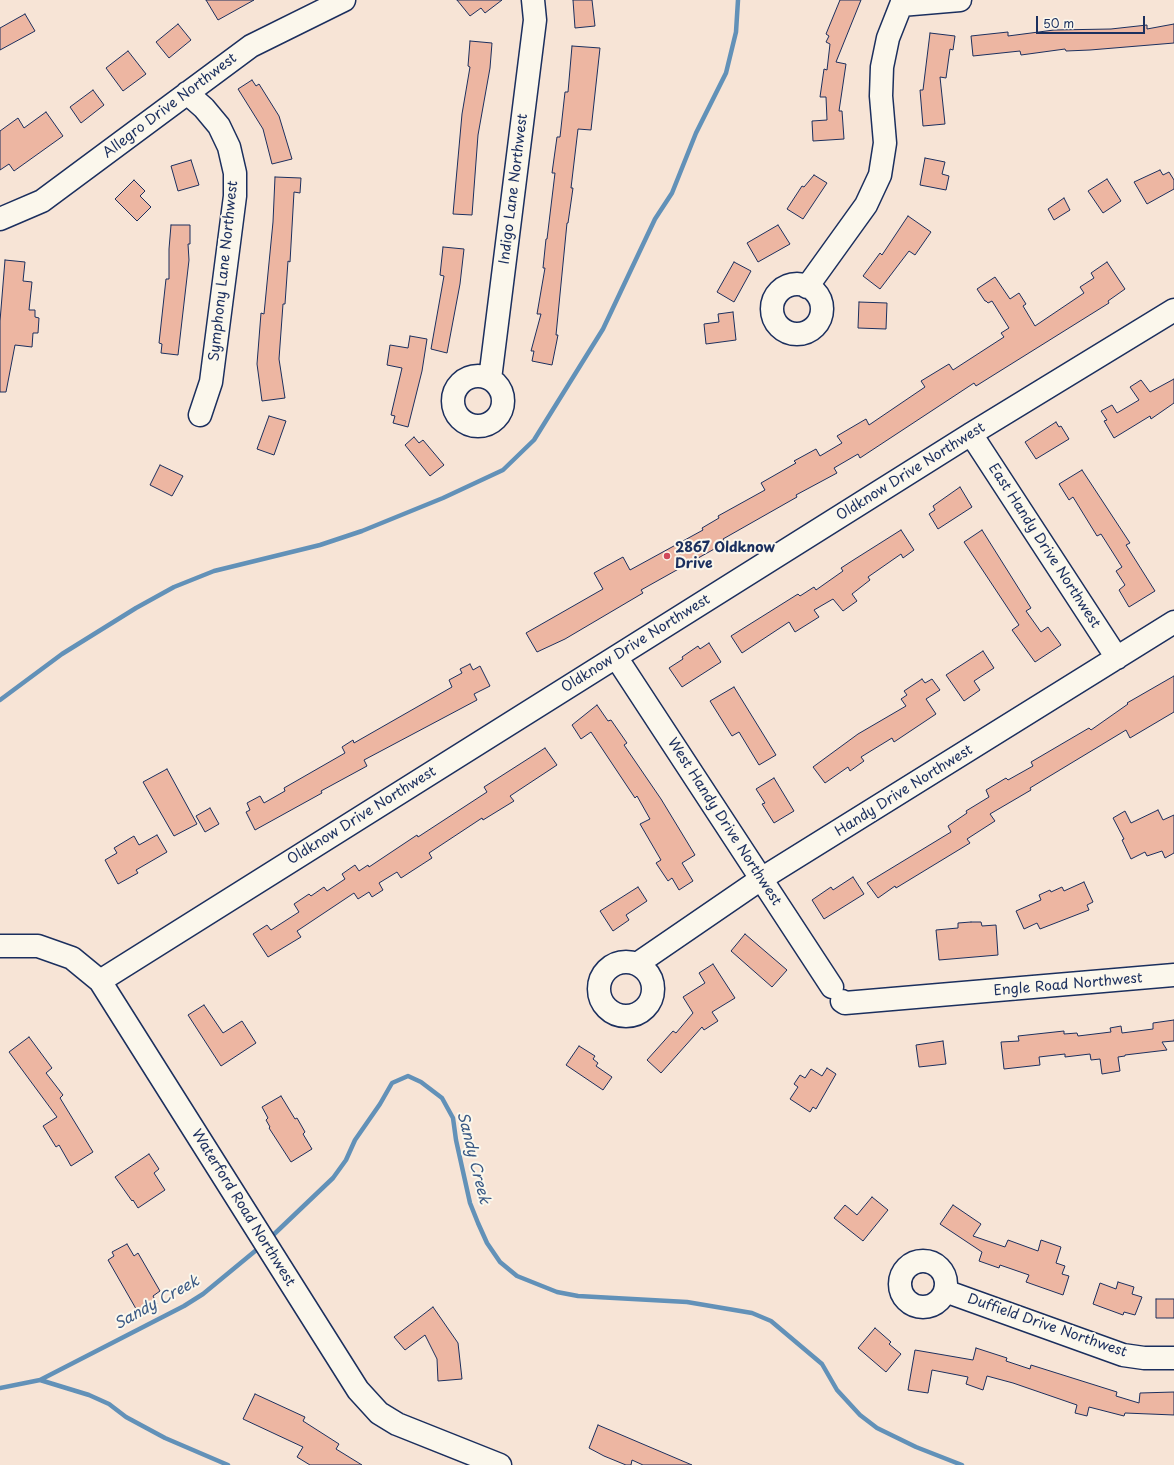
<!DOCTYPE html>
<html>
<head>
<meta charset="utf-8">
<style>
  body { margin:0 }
  #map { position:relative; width:1174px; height:1465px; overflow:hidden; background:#f7e4d6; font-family:"Playpen Sans",sans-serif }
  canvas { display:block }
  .scale { position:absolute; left:1036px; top:16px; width:109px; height:18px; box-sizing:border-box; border:2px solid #1b2f5e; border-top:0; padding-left:5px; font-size:12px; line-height:14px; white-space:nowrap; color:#1b2f5e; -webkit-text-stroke:3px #fbf7ec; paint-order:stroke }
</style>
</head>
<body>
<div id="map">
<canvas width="1174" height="1465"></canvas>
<div class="scale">50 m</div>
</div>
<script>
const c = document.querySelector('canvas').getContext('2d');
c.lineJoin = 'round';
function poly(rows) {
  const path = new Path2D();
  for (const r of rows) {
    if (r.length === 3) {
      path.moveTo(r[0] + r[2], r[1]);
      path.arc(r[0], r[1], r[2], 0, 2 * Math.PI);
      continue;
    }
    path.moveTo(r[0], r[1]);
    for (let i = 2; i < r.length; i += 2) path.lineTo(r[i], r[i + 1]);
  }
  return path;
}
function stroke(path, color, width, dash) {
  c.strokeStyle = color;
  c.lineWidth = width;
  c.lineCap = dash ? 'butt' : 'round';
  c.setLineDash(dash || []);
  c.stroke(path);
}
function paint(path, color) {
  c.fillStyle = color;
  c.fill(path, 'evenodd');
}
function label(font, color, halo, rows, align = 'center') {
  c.font = font + ' "Playpen Sans",sans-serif';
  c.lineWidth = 4;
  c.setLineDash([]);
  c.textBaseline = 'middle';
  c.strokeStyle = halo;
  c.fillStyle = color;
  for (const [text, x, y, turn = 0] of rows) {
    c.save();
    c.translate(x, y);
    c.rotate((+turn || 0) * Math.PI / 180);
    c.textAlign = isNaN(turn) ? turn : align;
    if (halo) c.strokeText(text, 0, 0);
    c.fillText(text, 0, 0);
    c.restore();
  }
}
const stream = poly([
  [0,700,62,654,136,608,174,587,214,571,320,545,362,531,443,498,503,470,534,440,603,329,655,219,672,193,696,133,726,73,736,32,738,0],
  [269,1239,333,1178,346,1160,355,1140,380,1104,392,1083,408,1076,421,1082,442,1098,453,1118,456,1140,470,1203,478,1223,487,1243,500,1262,517,1276,557,1292,578,1296,687,1302,752,1313,771,1321,822,1364,837,1390,860,1415,877,1428,916,1447,962,1465],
  [40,1380,89,1395,109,1404,126,1417,165,1438,228,1465],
  [0,1388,40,1380,184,1306,203,1294,260,1247]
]);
const building = poly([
  [206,0,254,0,218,20,206,0],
  [457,0,502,0,485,13,481,8,470,16,457,0],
  [573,0,592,0,595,26,575,28,573,0],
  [840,0,861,0,836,62,846,64,839,111,842,111,844,139,813,141,812,121,827,120,826,97,820,97,824,69,827,70,830,44,826,42,829,36,826,34,840,0],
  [25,14,35,31,0,50,0,28,25,14],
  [178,24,191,40,169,58,156,42,178,24],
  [1174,24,1174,43,1090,50,1066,51,1065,49,1021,55,1020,51,973,56,971,36,1008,32,1008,36,1054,30,1111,29,1147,25,1147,29,1174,24],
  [930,33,955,36,953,50,950,49,946,78,940,77,945,124,923,126,920,90,923,90,930,33],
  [470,41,492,43,490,68,478,135,472,215,453,214,462,114,470,67,468,66,470,41],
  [572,46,600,48,591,130,578,129,571,188,573,188,568,223,567,223,556,335,558,335,552,365,532,361,534,351,531,351,541,314,537,314,545,268,543,268,546,239,547,239,555,173,552,173,557,137,560,137,565,92,568,92,572,46],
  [128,51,146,74,123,91,106,68,128,51],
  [252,80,256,86,259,84,279,116,292,159,272,164,263,129,238,89,252,80],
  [93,90,104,105,81,123,70,107,93,90],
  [46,112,63,136,14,171,9,164,0,170,0,131,18,118,24,128,46,112],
  [925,158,945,162,942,174,949,176,946,190,920,185,925,158],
  [191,160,199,185,178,191,171,166,191,160],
  [1160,170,1163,175,1169,172,1174,180,1174,189,1147,204,1134,182,1160,170],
  [814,175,827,183,803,219,787,209,802,186,804,187,814,175],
  [275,177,301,178,300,193,294,192,290,262,288,261,285,304,283,304,279,359,285,398,262,401,257,364,261,313,264,314,273,222,275,177],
  [1107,179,1121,201,1103,213,1088,191,1107,179],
  [134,180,145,191,140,196,151,207,137,221,115,199,134,180],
  [1064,198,1070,210,1054,220,1048,209,1064,198],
  [908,216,931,232,915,255,909,251,880,289,863,276,880,253,882,255,908,216],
  [171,225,190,225,190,244,188,244,189,260,178,355,161,353,162,344,159,343,166,279,169,279,169,249,171,225],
  [778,225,790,244,758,262,747,243,778,225],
  [443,247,464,249,460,284,447,353,431,349,444,276,440,275,443,247],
  [5,260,25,262,23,281,32,282,29,310,35,310,35,317,39,318,38,333,33,333,32,347,15,345,6,392,0,392,0,321,5,260],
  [734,262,751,271,734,302,717,292,734,262],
  [1107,262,1125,289,1108,301,1109,303,976,386,974,383,860,458,858,454,834,468,837,473,796,495,797,497,723,539,725,543,641,590,643,593,565,639,537,652,526,633,603,589,594,573,623,557,630,570,703,530,702,528,719,518,718,516,765,490,761,483,796,463,794,461,816,449,820,456,842,443,837,436,866,419,869,425,925,387,921,381,949,364,953,370,1004,337,1001,333,1009,328,992,301,988,303,986,301,985,301,977,289,995,277,1010,299,1019,293,1026,304,1023,306,1035,326,1084,293,1080,287,1094,278,1091,273,1107,262],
  [859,302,887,303,886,329,858,328,859,302],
  [733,312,736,340,706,344,704,324,719,322,718,314,733,312],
  [410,336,427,339,422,371,408,427,393,423,395,416,391,415,402,368,387,365,390,345,408,348,410,336],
  [1174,379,1174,403,1151,419,1150,416,1114,438,1104,421,1107,420,1101,411,1112,405,1117,413,1139,400,1130,387,1141,380,1150,392,1174,379],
  [269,416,286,421,274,455,257,449,269,416],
  [1056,422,1059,427,1061,426,1069,439,1036,459,1025,442,1056,422],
  [414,437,419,443,423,440,444,465,430,476,405,445,414,437],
  [160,465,183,476,172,496,150,485,160,465],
  [1082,470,1130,543,1126,545,1155,591,1129,607,1119,590,1125,585,1116,571,1122,567,1101,534,1097,536,1073,497,1069,500,1059,484,1082,470],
  [960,487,972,507,938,529,929,514,935,510,933,506,960,487],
  [901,530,914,550,903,558,901,554,868,577,870,580,852,594,857,601,843,611,833,599,814,610,819,617,795,632,789,622,742,653,731,636,798,594,800,596,814,587,816,590,843,571,841,568,855,559,901,530],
  [982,530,1031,608,1026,611,1041,632,1048,627,1061,645,1035,662,1012,630,1019,625,964,542,982,530],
  [709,643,721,662,682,687,669,668,683,659,682,657,698,646,700,649,709,643],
  [983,651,994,668,974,681,980,690,964,701,946,675,983,651],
  [470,664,473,670,480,666,490,686,474,694,477,700,364,760,367,766,321,791,322,793,255,830,246,812,250,810,247,803,260,796,264,803,285,791,284,788,345,753,342,747,353,740,354,743,452,687,449,680,462,673,460,669,470,664],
  [1174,676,1174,712,1130,738,1126,730,1030,788,1031,790,990,814,995,821,967,839,970,843,896,888,895,886,878,898,867,883,951,832,948,826,967,813,966,811,989,797,986,790,1006,778,1008,780,1033,766,1031,762,1089,728,1091,730,1128,704,1127,703,1174,676],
  [922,679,925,683,932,679,940,690,926,699,936,714,894,742,892,738,861,757,864,761,850,771,848,767,825,783,813,767,858,734,906,706,901,699,907,695,904,691,922,679],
  [734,687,776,755,759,765,739,732,732,736,710,701,734,687],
  [597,705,608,721,611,720,627,743,624,745,661,799,695,855,682,863,693,881,679,890,672,878,668,881,656,863,661,860,640,824,650,819,637,796,635,798,591,732,581,739,572,725,597,705],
  [545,748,557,765,510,796,514,801,483,820,482,818,429,853,432,858,401,878,397,872,379,883,383,890,372,897,369,892,358,899,354,893,297,931,301,937,268,957,253,934,267,925,271,930,299,912,294,904,309,894,311,896,324,887,327,891,345,879,342,874,355,865,359,871,368,865,369,867,417,835,418,837,487,792,484,787,545,748],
  [167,769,197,824,174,836,143,782,167,769],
  [774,778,794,811,774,823,762,804,765,803,756,789,774,778],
  [210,808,219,824,205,832,196,816,210,808],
  [1158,810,1163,820,1174,815,1174,853,1165,858,1162,851,1147,856,1145,852,1131,859,1122,840,1124,839,1113,818,1125,811,1131,823,1158,810],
  [157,835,167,852,136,870,138,873,118,884,105,860,117,853,114,848,134,836,139,845,157,835],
  [853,877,864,894,824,919,812,900,831,887,833,890,853,877],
  [1084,882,1093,902,1087,905,1089,910,1040,929,1037,923,1024,929,1016,911,1041,900,1039,895,1050,890,1051,892,1062,887,1064,891,1084,882],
  [638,887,647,901,626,915,629,920,613,931,600,911,638,887],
  [971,922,981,922,982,926,996,925,998,955,939,960,936,930,958,928,958,923,971,922],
  [745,934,787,970,772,987,731,951,745,934],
  [713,964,735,998,712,1012,718,1021,704,1030,702,1027,661,1073,647,1060,673,1031,676,1033,693,1013,683,997,705,983,699,973,713,964],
  [204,1005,223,1033,242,1021,256,1043,221,1066,188,1015,204,1005],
  [1174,1020,1174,1041,1162,1042,1167,1050,1125,1055,1125,1056,1118,1057,1120,1071,1102,1074,1100,1059,1091,1060,1090,1054,1065,1057,1065,1054,1039,1057,1040,1065,1004,1069,1001,1042,1019,1041,1018,1036,1064,1031,1064,1034,1077,1033,1078,1036,1111,1032,1110,1028,1121,1026,1122,1033,1153,1029,1153,1023,1174,1020],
  [29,1037,52,1068,46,1073,63,1095,60,1098,93,1152,71,1166,59,1145,56,1147,43,1126,57,1117,9,1052,29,1037],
  [943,1041,946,1064,919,1067,916,1045,943,1041],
  [579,1046,595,1056,593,1059,598,1063,596,1066,612,1077,603,1090,566,1065,579,1046],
  [827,1068,836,1074,816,1109,813,1107,810,1112,790,1099,798,1087,794,1084,800,1075,805,1078,811,1069,822,1076,827,1068],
  [281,1096,295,1119,297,1118,305,1132,303,1134,312,1149,291,1162,269,1128,270,1127,266,1120,268,1118,262,1107,281,1096],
  [149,1154,159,1169,154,1173,165,1190,138,1208,133,1200,132,1201,115,1177,149,1154],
  [872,1197,888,1210,863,1241,834,1218,845,1205,857,1215,872,1197],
  [953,1205,981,1224,973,1236,1005,1247,1008,1240,1038,1251,1041,1240,1061,1247,1056,1263,1065,1266,1062,1274,1069,1276,1063,1295,1026,1282,1029,1275,1000,1265,999,1268,979,1261,982,1252,940,1224,953,1205],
  [127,1244,134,1256,138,1253,160,1291,153,1296,157,1304,139,1314,108,1260,114,1256,112,1252,127,1244],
  [1118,1282,1134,1287,1132,1294,1142,1297,1135,1315,1124,1312,1123,1315,1093,1304,1100,1283,1116,1289,1118,1282],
  [1156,1299,1174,1299,1174,1318,1156,1318,1156,1299],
  [433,1307,458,1343,462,1379,438,1381,437,1359,425,1335,405,1350,394,1337,433,1307],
  [875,1328,891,1342,889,1344,901,1354,886,1372,858,1348,875,1328],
  [976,1348,1007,1358,1006,1361,1030,1369,1031,1365,1117,1392,1116,1396,1139,1403,1140,1393,1174,1392,1174,1415,1125,1413,1124,1416,1089,1407,1087,1416,1075,1413,1077,1405,1013,1383,987,1376,983,1390,966,1384,968,1377,932,1370,928,1393,908,1390,915,1350,973,1360,976,1348],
  [255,1394,305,1417,303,1421,339,1444,336,1449,362,1465,310,1465,297,1457,303,1447,243,1419,255,1394],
  [598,1425,692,1465,643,1465,632,1460,631,1465,626,1465,604,1456,589,1448,598,1425]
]);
const minor = poly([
  [901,5,960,0],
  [187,93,204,108,219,126,229,147,235,173,235,196,211,382,200,415],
  [0,219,42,201,251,46,344,0],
  [797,309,25],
  [807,287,866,205,880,175,885,143,881,96,882,67,888,38,903,0],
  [478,401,25],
  [490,379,535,20,533,0],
  [971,434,1117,658],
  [616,657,832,987],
  [0,946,38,946,72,958,100,981,358,1390,379,1413,397,1424,500,1465],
  [626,989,27],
  [637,964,761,879,1174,622],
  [100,981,971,434,1174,310],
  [842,1001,845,1003,1174,975],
  [923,1284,23],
  [945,1291,1123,1355,1144,1358,1174,1358]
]);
const markers = [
  [667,556,4,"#d1495b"]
];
const streetNames = [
  ["Allegro Drive Northwest",170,106,-37],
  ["Indigo Lane Northwest",514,189,-83],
  ["Symphony Lane Northwest",224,271,-84],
  ["Oldknow Drive Northwest",911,472,-32],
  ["East Handy Drive Northwest",1044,546,57],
  ["Oldknow Drive Northwest",636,644,-32],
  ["Handy Drive Northwest",904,791,-32],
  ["Oldknow Drive Northwest",362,816,-32],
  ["West Handy Drive Northwest",724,822,57],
  ["Engle Road Northwest",1068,985,-5],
  ["Waterford Road Northwest",243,1208,58],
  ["Duffield Drive Northwest",1047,1326,19]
];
const poiNames = [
  ["2867 Oldknow",675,548],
  ["Drive",675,564]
];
const waterNames = [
  ["Sandy Creek",473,1158,76],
  ["Sandy Creek",157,1303,-29]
];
stroke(stream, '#6291b8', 4.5);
paint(building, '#edb6a2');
stroke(building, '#1b2f5e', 1);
stroke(minor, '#1b2f5e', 25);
stroke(minor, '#fbf7ec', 22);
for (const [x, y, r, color] of markers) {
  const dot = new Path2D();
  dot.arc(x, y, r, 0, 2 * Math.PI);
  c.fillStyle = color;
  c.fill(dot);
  stroke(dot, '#fbf7ec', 1.5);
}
label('14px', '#1b2f5e', '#fbf7ec', streetNames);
label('bold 14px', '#1b2f5e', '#fbf7ec', poiNames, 'left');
label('italic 15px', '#395884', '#fbf7ec', waterNames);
</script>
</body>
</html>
